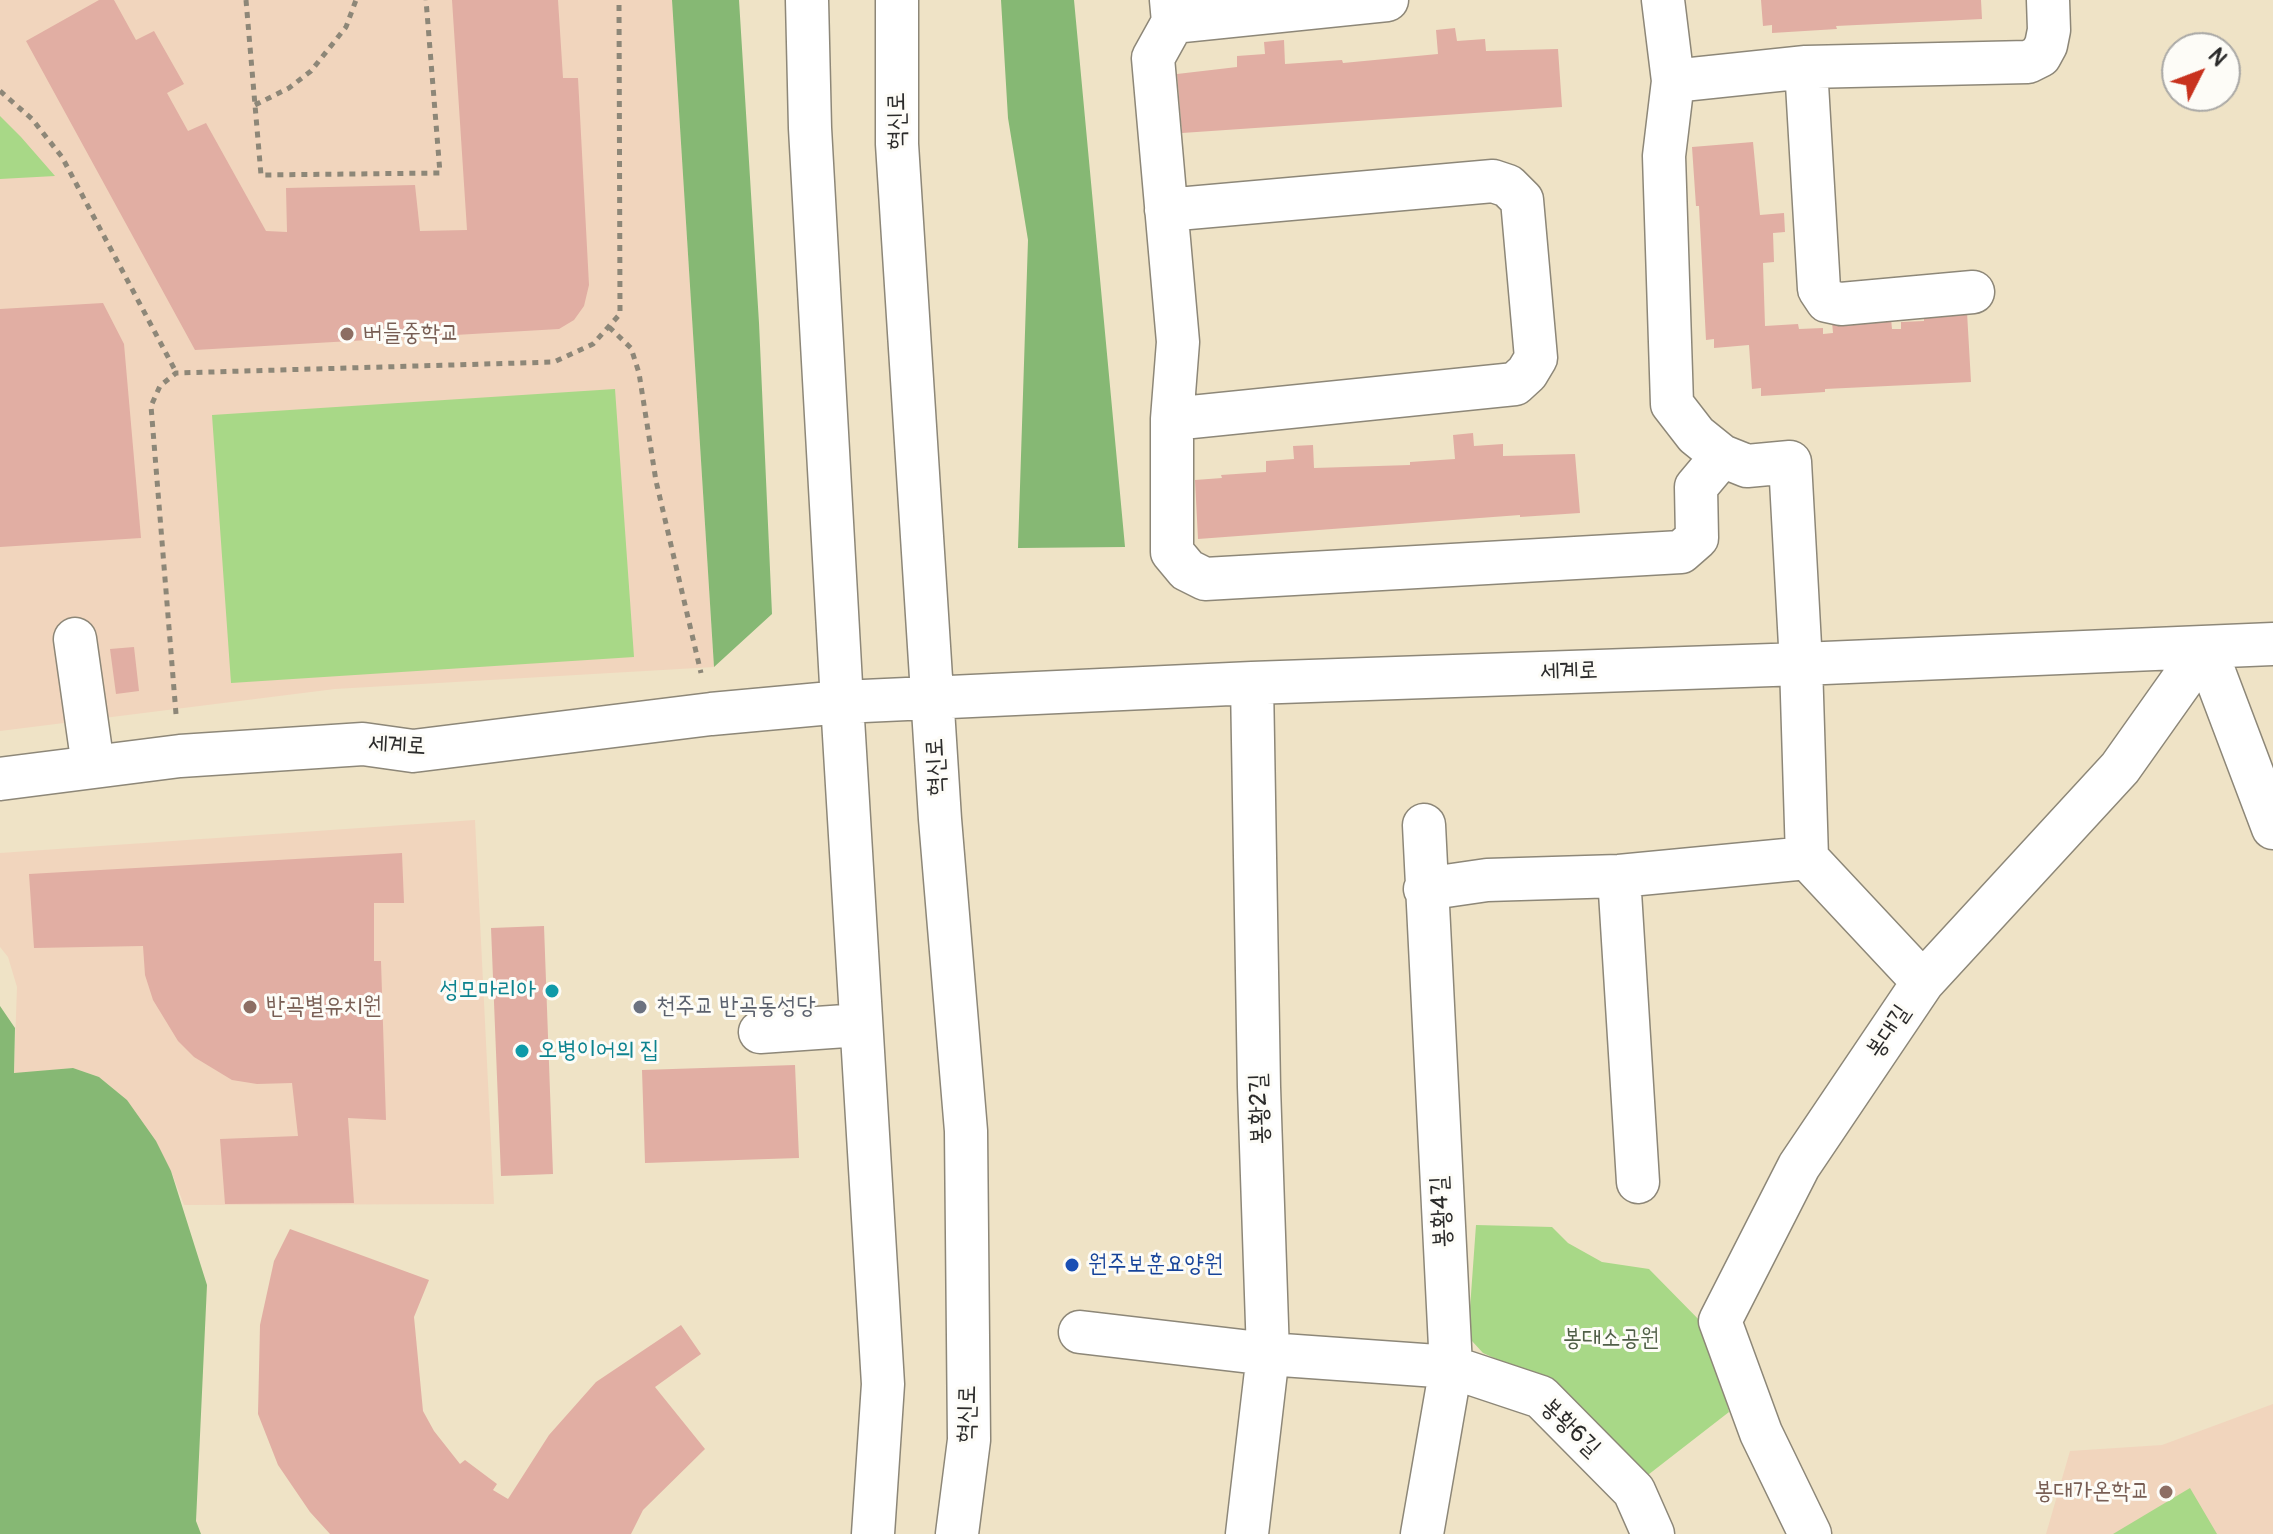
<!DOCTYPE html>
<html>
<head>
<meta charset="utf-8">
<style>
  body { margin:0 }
  #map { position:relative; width:2273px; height:1534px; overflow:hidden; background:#efe3c6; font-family:Pangolin,sans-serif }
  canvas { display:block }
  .north { position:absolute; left:2161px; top:32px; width:80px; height:80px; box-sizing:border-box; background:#fdfcf7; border:2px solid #a9a8a5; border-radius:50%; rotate:48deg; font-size:22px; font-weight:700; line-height:32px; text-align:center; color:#2b2b2b }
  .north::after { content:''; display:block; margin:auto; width:28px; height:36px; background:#c8321e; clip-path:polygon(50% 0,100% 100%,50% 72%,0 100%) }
</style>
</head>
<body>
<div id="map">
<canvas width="2273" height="1534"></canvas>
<div class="north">N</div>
</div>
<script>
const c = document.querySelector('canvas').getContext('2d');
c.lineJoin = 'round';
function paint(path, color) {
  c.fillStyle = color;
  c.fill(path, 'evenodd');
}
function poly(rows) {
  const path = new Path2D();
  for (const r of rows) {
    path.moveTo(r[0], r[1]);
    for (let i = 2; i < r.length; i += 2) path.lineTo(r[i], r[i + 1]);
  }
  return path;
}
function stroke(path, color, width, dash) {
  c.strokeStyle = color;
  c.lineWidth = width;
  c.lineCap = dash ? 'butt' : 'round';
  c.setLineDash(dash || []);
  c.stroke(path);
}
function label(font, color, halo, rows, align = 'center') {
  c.font = font + ' Pangolin,"Poor Story",sans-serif';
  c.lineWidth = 6;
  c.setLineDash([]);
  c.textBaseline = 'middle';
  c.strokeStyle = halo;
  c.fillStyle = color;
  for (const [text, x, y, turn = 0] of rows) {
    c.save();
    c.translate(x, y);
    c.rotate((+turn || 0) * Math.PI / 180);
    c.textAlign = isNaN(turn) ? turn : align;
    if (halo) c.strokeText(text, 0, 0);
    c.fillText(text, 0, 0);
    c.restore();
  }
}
const built = poly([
  [0,0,672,0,714,667,335,689,0,731],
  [475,820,494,1204,184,1205,171,1171,127,1100,99,1077,72,1068,14,1074,17,987,8,957,0,947,0,853],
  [2273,1404,2273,1534,2046,1534,2070,1451,2162,1445]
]);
const green = poly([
  [0,116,21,137,55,176,0,179],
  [615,389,634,657,231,683,212,415],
  [1476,1225,1552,1227,1568,1243,1602,1262,1649,1269,1707,1328,1729,1412,1644,1478,1503,1362,1483,1353,1472,1341,1469,1322],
  [2190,1488,2217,1534,2113,1534]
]);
const forest = poly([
  [672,0,739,0,759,323,772,614,714,667],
  [1001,0,1074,0,1125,547,1018,548,1028,240,1008,118],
  [0,1006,15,1028,14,1073,73,1068,99,1077,127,1100,156,1141,171,1171,207,1285,196,1521,201,1534,0,1534]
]);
const building = poly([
  [99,0,114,0,136,40,154,31,184,84,167,93,188,131,206,123,266,231,287,232,286,188,415,185,420,231,467,230,452,0,558,0,563,78,578,78,589,285,584,306,574,320,559,329,195,350,26,41],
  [1761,0,1981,0,1982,19,1836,26,1837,29,1772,33,1772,25,1763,26],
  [1455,28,1457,41,1485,39,1486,51,1558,49,1562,107,1182,133,1177,74,1237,67,1237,56,1265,54,1264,42,1284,40,1285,64,1342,60,1343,63,1438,54,1436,30],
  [1753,142,1760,215,1784,213,1785,232,1773,233,1774,262,1763,263,1765,326,1798,324,1799,329,1823,328,1823,334,1833,333,1831,310,1890,308,1892,329,1901,329,1901,322,1924,321,1924,315,1967,312,1971,382,1825,389,1825,392,1761,396,1761,388,1752,389,1749,345,1714,348,1714,339,1706,340,1699,206,1696,206,1692,147],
  [103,303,124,344,141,538,0,547,0,309],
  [1473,433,1474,446,1503,444,1503,456,1575,454,1580,513,1520,517,1520,515,1198,539,1195,480,1222,478,1221,475,1266,472,1266,461,1294,459,1293,446,1313,445,1314,468,1410,465,1410,462,1455,459,1453,435],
  [134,647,139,691,116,694,110,649],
  [402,853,404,903,374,903,374,961,381,961,386,1120,348,1118,354,1203,225,1204,220,1139,298,1136,292,1083,257,1084,232,1080,194,1057,178,1041,153,1000,145,975,143,946,34,948,29,874],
  [544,926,553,1174,501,1176,491,928],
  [795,1065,799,1158,645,1163,642,1070],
  [290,1229,429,1280,414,1317,423,1411,434,1431,460,1464,465,1460,497,1484,493,1490,508,1499,549,1435,596,1382,681,1325,701,1354,655,1387,705,1449,643,1510,631,1534,330,1534,310,1512,278,1465,258,1414,260,1325,274,1261]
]);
const path = poly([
  [246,0,261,175,440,173,426,0],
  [0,91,32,119,62,157,176,372],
  [255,105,289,88,311,71,346,27,356,0],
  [609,327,631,348,639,373,656,481,701,673],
  [176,714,151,406,160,386,176,373,554,362,593,344,620,314,619,0]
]);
const minor = poly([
  [807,0,810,128,842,702,883,1384,873,1534],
  [897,0,897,144,940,819,966,1131,969,1440,957,1534],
  [1171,0,1173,22,1153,58,1178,342,1172,419,1172,552,1187,570,1205,579,1681,552,1697,538,1696,487,1722,456],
  [1663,0,1673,81,1664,156,1672,404,1696,435,1722,456,1747,466,1790,462,1801,664,1807,858],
  [1173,22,1387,0],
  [1806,67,1819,289,1827,301,1841,304,1973,292],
  [1673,81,1806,67,2028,62,2040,56,2046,45,2049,30,2048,0],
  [1166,210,1493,181,1508,186,1522,200,1536,358,1527,373,1515,384,1172,419],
  [75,639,93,766],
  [2205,648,2273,828],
  [0,779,180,756,363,744,413,751,711,714,842,702,1252,683,1801,664,2273,644],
  [1807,858,1923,982],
  [1619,876,1638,1182],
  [1425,889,1487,880,1619,876,1807,858],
  [760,1032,860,1025],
  [1080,1332,1268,1354,1451,1367,1541,1397,1634,1491,1653,1534],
  [1247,1534,1268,1354,1259,1087,1252,683],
  [1422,1534,1451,1367,1424,825],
  [1810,1534,1761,1433,1720,1321,1799,1166,1923,982,2120,768,2205,648]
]);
const markers = [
  [347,334,8,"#8d6e63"],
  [552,991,8,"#0f9aa8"],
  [250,1007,8,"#8d6e63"],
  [640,1007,8,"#6b7280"],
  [522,1051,8,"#0f9aa8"],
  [1072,1265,8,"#1a4fb4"],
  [2166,1492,8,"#8d6e63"]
];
const streetNames = [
  ["혁신로",898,121,-91],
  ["세계로",1569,672,-2],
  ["세계로",397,746,3],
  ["혁신로",937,767,-93],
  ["봉대길",1889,1032,-56],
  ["봉황2길",1260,1109,-92],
  ["봉황4길",1442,1212,-93],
  ["혁신로",968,1414,-89],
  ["봉황6길",1570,1428,44]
];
const educationNames = [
  ["버들중학교",363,334],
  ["반곡별유치원",266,1007],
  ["봉대가온학교",2150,1492,"right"]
];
const cultureNames = [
  ["성모마리아",536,991],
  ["오병이어의 집",538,1051,"left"]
];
const worshipNames = [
  ["천주교 반곡동성당",656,1007]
];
const transitNames = [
  ["원주보훈요양원",1088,1265]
];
const parkNames = [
  ["봉대소공원",1611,1339]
];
paint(built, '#f1d5bd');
paint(green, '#a8d887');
paint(forest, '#86b874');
paint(building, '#e1aea3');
stroke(minor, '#8d8778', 45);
stroke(path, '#8d8778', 5, [6, 6]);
stroke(minor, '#fff', 42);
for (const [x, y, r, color] of markers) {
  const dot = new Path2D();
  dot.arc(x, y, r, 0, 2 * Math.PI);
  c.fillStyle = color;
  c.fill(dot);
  stroke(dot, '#fdfcf7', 3);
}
label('24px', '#2b2b2b', '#fdfcf7', streetNames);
label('24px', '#785e54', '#fdfcf7', educationNames, 'left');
label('24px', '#0d838f', '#fdfcf7', cultureNames, 'right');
label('24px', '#5b616d', '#fdfcf7', worshipNames, 'left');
label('24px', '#164399', '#fdfcf7', transitNames, 'left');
label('24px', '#505f47', '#fdfcf7', parkNames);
</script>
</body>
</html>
